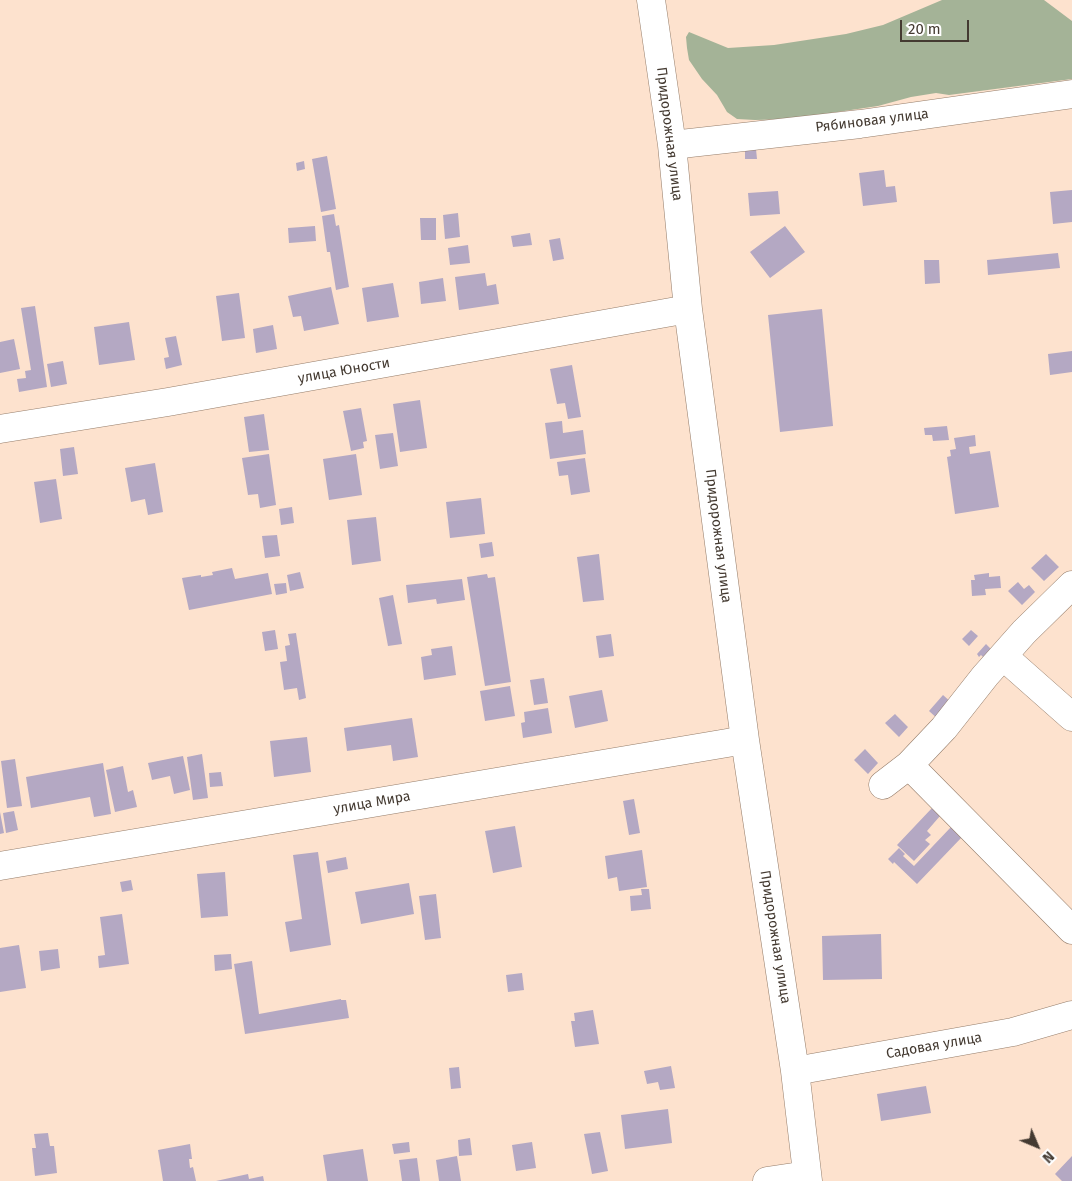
<!DOCTYPE html>
<html>
<head>
<meta charset="utf-8">
<style>
  body { margin:0 }
  #map { position:relative; width:1072px; height:1181px; overflow:hidden; background:#fde2ce; font-family:"Fira Sans",sans-serif }
  canvas { display:block }
  .north { position:absolute; left:1012px; top:1121px; width:50px; height:50px; -webkit-text-stroke:4px #fff; paint-order:stroke; rotate:135deg; font-size:14px; font-weight:700; line-height:20px; text-align:center; color:#443a31 }
  .north::after { content:''; display:block; margin:auto; width:18px; height:22px; background:#443a31; clip-path:polygon(50% 0,100% 100%,50% 72%,0 100%) }
  .scale { position:absolute; left:900px; top:20px; width:69px; height:22px; box-sizing:border-box; border:2px solid #443a31; border-top:0; padding-left:6px; font-size:15px; line-height:18px; white-space:nowrap; color:#443a31; -webkit-text-stroke:4px #fff; paint-order:stroke }
</style>
</head>
<body>
<div id="map">
<canvas width="1072" height="1181"></canvas>
<div class="north">N</div>
<div class="scale">20 m</div>
</div>
<script>
const c = document.querySelector('canvas').getContext('2d');
c.lineJoin = 'round';
function paint(path, color) {
  c.fillStyle = color;
  c.fill(path, 'evenodd');
}
function poly(rows) {
  const path = new Path2D();
  for (const r of rows) {
    path.moveTo(r[0], r[1]);
    for (let i = 2; i < r.length; i += 2) path.lineTo(r[i], r[i + 1]);
  }
  return path;
}
function stroke(path, color, width, dash) {
  c.strokeStyle = color;
  c.lineWidth = width;
  c.lineCap = dash ? 'butt' : 'round';
  c.setLineDash(dash || []);
  c.stroke(path);
}
function label(font, color, halo, rows, align = 'center') {
  c.font = font + ' "Fira Sans",sans-serif';
  c.lineWidth = 5;
  c.setLineDash([]);
  c.textBaseline = 'middle';
  c.strokeStyle = halo;
  c.fillStyle = color;
  for (const [text, x, y, turn = 0] of rows) {
    c.save();
    c.translate(x, y);
    c.rotate((+turn || 0) * Math.PI / 180);
    c.textAlign = isNaN(turn) ? turn : align;
    if (halo) c.strokeText(text, 0, 0);
    c.fillText(text, 0, 0);
    c.restore();
  }
}
const forest = poly([
  [942,0,1044,0,1072,21,1072,79,949,95,936,93,911,97,878,106,790,119,755,120,737,119,727,112,717,95,702,79,689,60,687,48,686,37,689,32,728,48,774,45,846,34,883,25]
]);
const building = poly([
  [756,149,757,159,745,159,745,150],
  [327,156,336,209,321,212,312,159],
  [304,161,305,169,297,171,296,163],
  [884,170,886,187,895,186,897,202,863,206,859,173],
  [1072,190,1072,222,1053,224,1050,192],
  [778,191,780,214,750,216,748,193],
  [458,213,460,237,445,239,443,215],
  [334,214,336,226,339,225,349,287,336,290,330,252,327,252,322,216],
  [420,218,436,218,436,240,421,240],
  [315,226,316,241,289,243,288,228],
  [785,226,805,252,770,278,750,252],
  [530,233,532,245,513,247,511,236],
  [560,238,564,259,553,261,549,240],
  [468,245,470,263,450,265,448,248],
  [1058,253,1060,268,988,275,987,260],
  [924,260,939,260,940,283,925,284],
  [485,273,487,286,496,284,499,304,459,310,455,277],
  [443,278,446,301,421,304,419,282],
  [393,283,399,317,367,322,362,288],
  [331,287,339,324,304,331,301,316,293,317,288,296],
  [239,293,245,338,222,341,216,296],
  [35,306,47,387,19,392,17,379,26,378,25,371,31,370,21,308],
  [822,309,833,426,780,432,768,315],
  [129,322,135,360,99,365,94,327],
  [273,325,277,349,256,353,253,329],
  [176,336,182,365,166,369,164,358,169,357,165,338],
  [14,339,20,369,0,373,0,342],
  [1072,351,1072,372,1050,375,1048,354],
  [63,361,67,384,51,387,47,364],
  [572,365,581,417,568,419,565,403,557,404,550,369],
  [420,400,427,448,400,452,393,404],
  [361,408,367,441,363,442,364,448,351,451,343,411],
  [264,414,269,450,249,452,244,417],
  [562,421,563,433,583,430,586,454,550,459,545,423],
  [947,426,949,440,933,441,932,435,925,435,924,428],
  [393,433,398,466,380,469,375,435],
  [975,435,976,446,969,447,970,454,990,451,999,507,955,514,947,457,951,456,950,450,956,449,954,438],
  [74,447,78,474,63,476,60,449],
  [269,454,276,505,260,508,258,494,248,495,242,458],
  [356,454,362,495,329,500,323,459],
  [585,458,590,492,571,495,568,475,559,476,557,462],
  [155,463,163,512,148,515,145,499,131,502,125,468],
  [56,479,62,519,40,523,34,482],
  [481,498,485,534,450,538,446,502],
  [292,507,294,523,281,525,279,509],
  [376,517,381,561,352,565,347,520],
  [277,535,280,556,265,558,262,536],
  [492,542,494,556,481,558,479,544],
  [599,554,604,600,583,602,577,557],
  [1046,554,1059,567,1044,581,1031,568],
  [232,568,235,579,268,573,272,594,189,610,182,578,201,575,201,577,213,575,212,572],
  [300,572,304,588,290,591,287,575],
  [989,573,989,577,1000,576,1001,588,985,589,986,595,972,596,971,580,975,580,974,575],
  [487,574,488,578,495,577,511,682,485,686,467,577],
  [462,579,465,600,437,604,436,599,408,603,406,585],
  [1018,582,1024,589,1029,585,1035,592,1022,605,1008,591],
  [286,583,287,593,276,595,274,584],
  [393,595,402,644,388,646,379,598],
  [275,630,278,649,265,651,262,632],
  [971,630,978,636,969,646,962,639],
  [296,633,306,698,299,700,297,688,284,690,280,662,287,661,285,646,290,645,288,634],
  [611,634,614,656,599,658,596,636],
  [986,644,991,649,983,657,981,655,979,657,977,654],
  [452,646,456,675,424,680,421,657,432,655,431,649],
  [544,678,548,703,534,705,530,680],
  [510,686,515,716,485,721,480,691],
  [602,690,608,721,575,728,569,696],
  [943,695,953,704,939,720,929,711],
  [548,708,552,733,523,738,521,723,525,722,524,712],
  [895,714,908,727,899,737,885,723],
  [412,718,418,757,393,761,391,745,347,751,344,728],
  [307,737,311,772,274,777,270,741],
  [865,749,878,763,868,774,854,760],
  [202,754,208,798,193,800,187,757],
  [183,756,190,790,174,794,170,776,152,780,148,763],
  [15,759,22,806,7,808,1,761],
  [103,763,111,814,94,817,90,797,31,808,26,777],
  [123,766,128,792,133,790,137,807,115,812,106,770],
  [221,772,223,786,210,787,209,773],
  [634,799,640,833,629,835,623,801],
  [932,808,940,816,927,831,931,835,925,840,930,844,914,861,897,845],
  [14,811,18,830,6,833,3,813],
  [0,812,4,833,0,834],
  [515,826,522,867,493,873,485,831],
  [951,827,962,837,917,884,894,862,893,864,888,859,899,848,905,854,903,856,914,866],
  [642,850,647,887,619,891,617,877,608,879,605,856],
  [318,852,331,945,290,952,285,922,302,919,293,855],
  [346,857,348,869,328,873,326,861],
  [225,872,228,916,201,918,197,874],
  [131,880,133,890,122,892,120,882],
  [409,883,414,914,361,924,355,892],
  [641,889,649,889,651,909,631,911,630,896,642,895],
  [436,894,441,938,425,940,419,896],
  [122,914,129,964,99,968,98,956,105,955,100,917],
  [881,934,882,979,823,980,822,936],
  [19,945,26,988,0,992,0,948],
  [58,949,60,968,41,971,39,951],
  [231,954,232,969,215,971,214,955],
  [252,961,259,1014,341,999,341,1000,346,1000,349,1018,245,1034,234,964],
  [522,973,524,990,508,992,506,975],
  [593,1010,599,1044,575,1047,571,1021,575,1021,574,1013],
  [671,1066,675,1088,660,1090,658,1082,647,1084,644,1071],
  [459,1067,461,1088,451,1089,449,1068],
  [926,1086,931,1113,881,1121,877,1094],
  [668,1109,672,1143,625,1149,621,1115],
  [600,1132,608,1171,592,1174,584,1134],
  [48,1133,50,1146,54,1146,57,1173,35,1176,32,1148,36,1148,34,1134],
  [470,1138,472,1155,459,1156,458,1140],
  [409,1142,410,1152,394,1154,392,1144],
  [532,1142,536,1168,516,1171,512,1145],
  [190,1144,192,1159,189,1159,190,1168,193,1167,196,1181,163,1181,158,1150],
  [363,1149,368,1181,327,1181,323,1155],
  [457,1156,461,1181,439,1181,436,1160],
  [1072,1156,1072,1181,1062,1181,1055,1174],
  [417,1158,420,1181,402,1181,399,1160],
  [248,1174,249,1179,263,1176,264,1181,216,1181]
]);
const minor = poly([
  [651,0,672,145,688,309,745,740,795,1071,808,1181],
  [672,145,860,124,1072,94],
  [0,429,168,402,688,309],
  [1003,656,1072,717],
  [909,765,1072,930],
  [883,785,909,765,944,728,985,676,1024,632,1072,585],
  [0,866,745,740],
  [795,1071,1013,1032,1072,1015],
  [767,1181,807,1175]
]);
const streetNames = [
  ["Рябиновая улица",872,121,-7],
  ["Придорожная улица",669,134,83],
  ["улица Юности",344,371,-10],
  ["Придорожная улица",718,536,83],
  ["улица Мира",372,803,-10],
  ["Придорожная улица",775,937,81],
  ["Садовая улица",934,1046,-10]
];
paint(forest, '#a4b397');
paint(building, '#b4a8c3');
stroke(minor, '#957d6a', 29);
stroke(minor, '#fff', 28);
label('14px', '#443a31', '#fff', streetNames);
</script>
</body>
</html>
